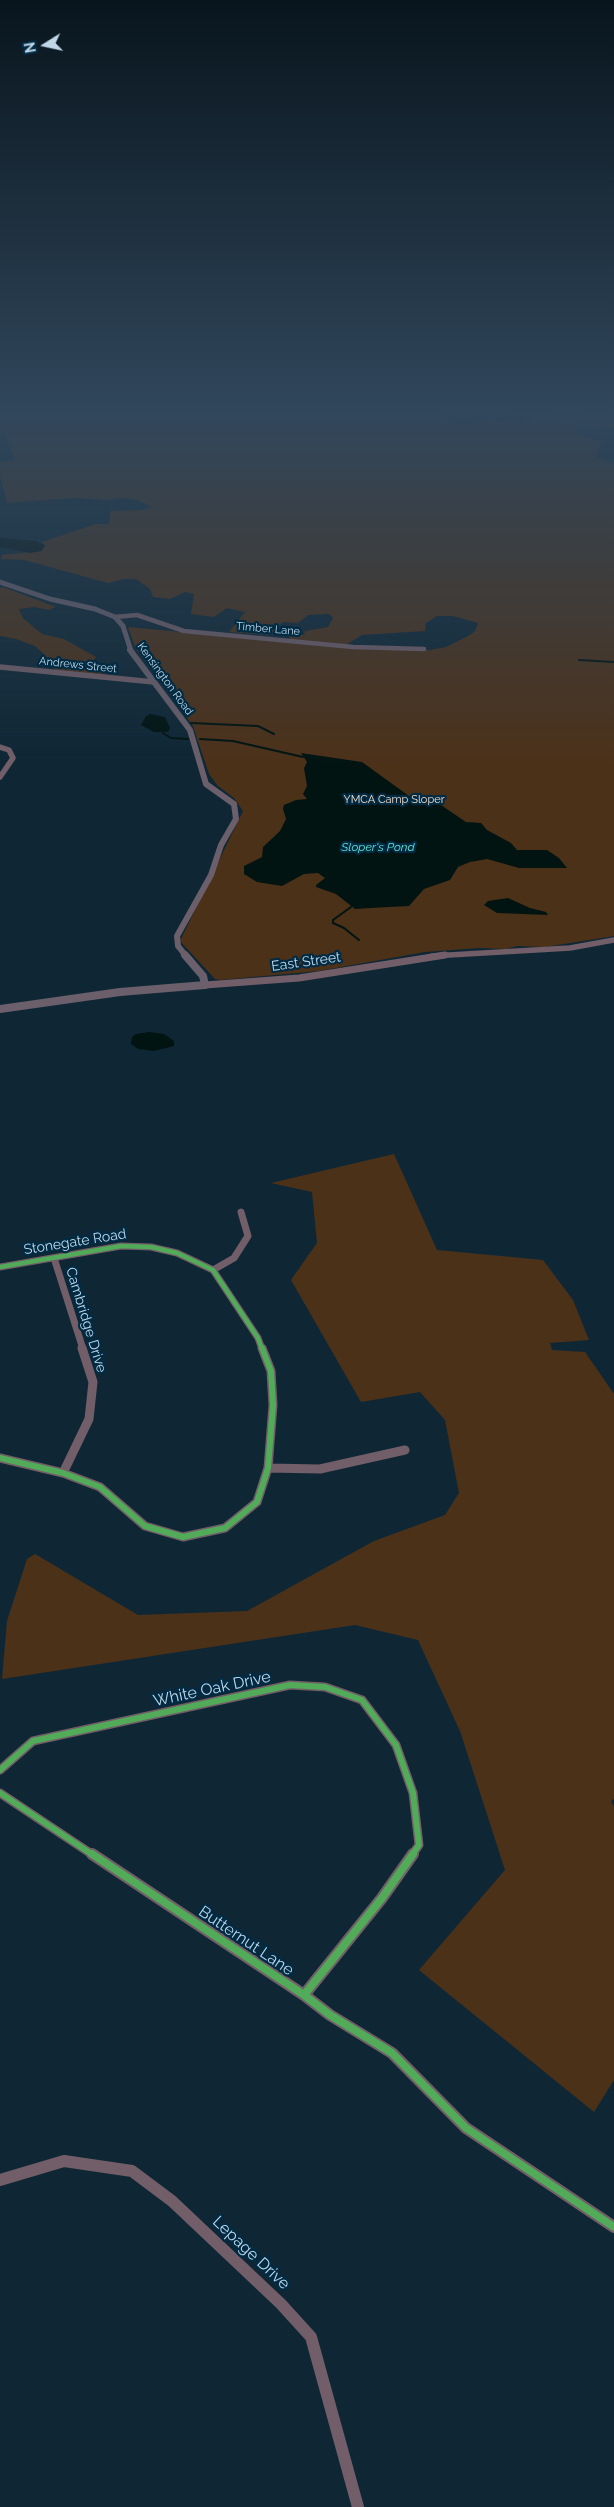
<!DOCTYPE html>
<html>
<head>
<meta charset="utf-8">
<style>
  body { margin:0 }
  #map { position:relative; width:614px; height:2507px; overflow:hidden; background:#0f2735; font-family:Raleway,sans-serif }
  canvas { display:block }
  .north { position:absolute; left:20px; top:20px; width:50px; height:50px; -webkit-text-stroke:4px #002b44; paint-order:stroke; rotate:260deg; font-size:14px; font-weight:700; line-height:20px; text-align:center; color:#c1d7e8 }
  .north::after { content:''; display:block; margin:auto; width:18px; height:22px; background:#c1d7e8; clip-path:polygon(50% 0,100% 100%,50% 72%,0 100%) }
</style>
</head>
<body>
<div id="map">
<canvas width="614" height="2507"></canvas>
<div class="north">N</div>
</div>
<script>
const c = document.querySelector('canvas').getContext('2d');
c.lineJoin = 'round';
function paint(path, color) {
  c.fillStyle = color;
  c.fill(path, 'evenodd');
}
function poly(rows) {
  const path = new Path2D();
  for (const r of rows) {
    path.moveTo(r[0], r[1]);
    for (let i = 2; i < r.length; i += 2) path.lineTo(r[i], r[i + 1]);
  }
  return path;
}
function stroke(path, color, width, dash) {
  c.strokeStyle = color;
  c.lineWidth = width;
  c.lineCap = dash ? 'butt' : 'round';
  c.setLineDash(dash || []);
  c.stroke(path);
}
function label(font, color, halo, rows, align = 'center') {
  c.font = font + ' Raleway,sans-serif';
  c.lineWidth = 4.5;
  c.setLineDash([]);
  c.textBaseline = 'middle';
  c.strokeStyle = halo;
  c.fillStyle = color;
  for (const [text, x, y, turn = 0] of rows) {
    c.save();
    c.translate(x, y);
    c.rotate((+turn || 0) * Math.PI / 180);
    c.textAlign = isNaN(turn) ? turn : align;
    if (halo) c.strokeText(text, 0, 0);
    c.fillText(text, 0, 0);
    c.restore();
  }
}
const green = poly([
  [0,414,445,414,439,416,463,426,483,422,487,419,515,424,530,422,528,419,502,414,553,414,569,419,574,419,581,414,607,414,614,416,614,428,579,426,572,429,581,436,602,441,595,458,614,464,614,936,545,947,517,946,506,949,479,948,425,952,319,971,220,980,215,979,180,941,243,811,234,798,218,786,209,774,193,726,135,647,128,627,360,649,430,650,446,647,470,635,475,631,478,623,453,616,437,616,426,623,425,631,362,635,346,645,289,639,291,634,304,635,305,631,328,627,333,618,329,614,308,615,298,623,283,622,269,635,229,632,245,612,227,608,214,617,191,614,194,594,185,592,170,599,153,597,150,589,136,579,124,579,108,583,24,560,1,559,2,555,41,551,45,545,42,542,96,524,109,524,110,511,141,510,152,507,137,500,124,498,108,500,75,498,7,503,0,475,0,462,15,460,5,435,0,435],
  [3,587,56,607,49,610,34,607,19,609,23,618,42,634,64,639,96,657,92,662,108,676,59,673,48,664,45,655,35,646,16,639,0,636,0,588],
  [394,1154,437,1250,543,1260,573,1300,589,1340,550,1343,552,1350,585,1352,614,1394,614,1799,611,1801,614,1807,614,2080,594,2112,419,1970,505,1870,460,1731,418,1640,355,1625,2,1679,7,1621,27,1559,35,1554,138,1615,247,1611,374,1541,445,1515,459,1493,445,1420,420,1392,361,1402,291,1280,317,1243,312,1192,271,1183]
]);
const water = poly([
  [0,538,36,541,45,546,41,551,30,553,0,547],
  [150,714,165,717,170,728,168,732,154,732,141,725,146,716],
  [301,753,362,762,409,796,435,801,466,822,481,823,487,830,511,843,517,850,547,850,559,858,567,868,519,868,487,859,470,862,458,867,450,880,424,889,409,906,371,908,355,909,336,894,316,887,316,885,325,878,318,873,304,874,282,886,257,882,244,874,244,866,262,857,263,847,280,831,286,819,283,809,284,805,296,800,307,799,303,794,307,786,304,768,307,762],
  [508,898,530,908,546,912,548,915,497,913,484,905,488,901],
  [149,1032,164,1034,174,1041,174,1046,154,1051,138,1049,131,1044,132,1037,136,1034]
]);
const stream = poly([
  [579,660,614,662],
  [191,723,258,726,274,734],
  [163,733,171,738,188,739],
  [200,739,233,741,303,757],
  [351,907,333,920,333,923,344,928,359,940]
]);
const minorFar4 = poly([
  [115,617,137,615,184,631,353,647,424,649]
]);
const minorFar3 = poly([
  [0,667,154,682],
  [0,747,9,750,13,758,0,777],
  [432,956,570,948,614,940]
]);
const minorFar2 = poly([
  [205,985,299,978,445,955],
  [54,1258,83,1349],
  [0,1267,121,1246,151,1247,177,1253,213,1270,258,1338,262,1349],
  [213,1270,234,1258,248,1236,241,1212]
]);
const minorFar1 = poly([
  [0,1458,63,1473,100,1487,145,1526,183,1537,225,1528,257,1502,268,1468,273,1405,271,1371,262,1348],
  [268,1468,320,1469,405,1450],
  [63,1473,89,1419,93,1382,82,1348],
  [0,1770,33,1741,290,1685,325,1687,362,1700,396,1745,413,1793,419,1845,412,1855],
  [0,1793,93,1855]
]);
const minor = poly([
  [92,1854,304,1995,330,2015,392,2053,466,2128,614,2227],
  [304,1995,382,1898,413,1854],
  [0,2180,64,2161,132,2171,172,2201,281,2304,311,2337,358,2507]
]);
const majorFar2 = poly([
  [0,582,50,599,95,609,115,617,123,626,131,651]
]);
const majorFar1 = poly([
  [130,650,190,730,206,784,234,804,236,819,221,845,211,875,177,936,178,946,186,956]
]);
const major = poly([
  [0,1009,120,992,205,985,203,976,185,955]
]);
const cyclewayFar2 = poly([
  [0,1267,121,1246,151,1247,177,1253,213,1270,258,1338,262,1349]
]);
const cyclewayFar1 = poly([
  [0,1458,63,1473,100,1487,145,1526,183,1537,225,1528,257,1502,268,1468,273,1405,271,1371,262,1348],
  [0,1770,33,1741,290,1685,325,1687,362,1700,396,1745,413,1793,419,1845,412,1855],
  [0,1793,93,1855]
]);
const cycleway = poly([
  [92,1854,304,1995,330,2015,392,2053,466,2128,614,2227],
  [304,1995,382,1898,413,1854]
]);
const farStreetnames = [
  ["Timber Lane",268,629,5],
  ["Andrews Street",78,665,6],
  ["Kensington Road",165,679,54]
];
const farParknames = [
  ["YMCA Camp Sloper",394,800]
];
const farWaternames = [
  ["Sloper's Pond",378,847]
];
const streetNames = [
  ["East Street",306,962,-8],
  ["Stonegate Road",75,1242,-9],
  ["Cambridge Drive",86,1320,73]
];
const nearStreetnames = [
  ["White Oak Drive",212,1689,-12],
  ["Butternut Lane",246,1941,34],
  ["Lepage Drive",251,2253,43]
];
paint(green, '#4c3119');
paint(water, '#011412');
stroke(stream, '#011412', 2);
stroke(minorFar4, '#725e68', 4.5);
stroke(minorFar3, '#725e68', 5.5);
stroke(minorFar2, '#725e68', 7);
stroke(minorFar1, '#725e68', 9);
stroke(minor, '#725e68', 12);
stroke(majorFar2, '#6a5f6b', 5);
stroke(majorFar1, '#6a5f6b', 6);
stroke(major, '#6a5f6b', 8);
stroke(cyclewayFar2, '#51ab58', 4.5);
stroke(cyclewayFar1, '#51ab58', 6);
stroke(cycleway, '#51ab58', 8);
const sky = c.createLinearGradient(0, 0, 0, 765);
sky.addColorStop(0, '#08151d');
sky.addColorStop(0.54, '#31475c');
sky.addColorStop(1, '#31475c00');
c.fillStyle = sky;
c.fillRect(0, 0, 614, 765);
label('11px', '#c1d7e8', '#002b44', farStreetnames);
label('11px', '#f4dac6', '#002b44', farParknames);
label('italic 12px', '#64e5cf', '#002b44', farWaternames);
label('14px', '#c1d7e8', '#002b44', streetNames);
label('16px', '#c1d7e8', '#002b44', nearStreetnames);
</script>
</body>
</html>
